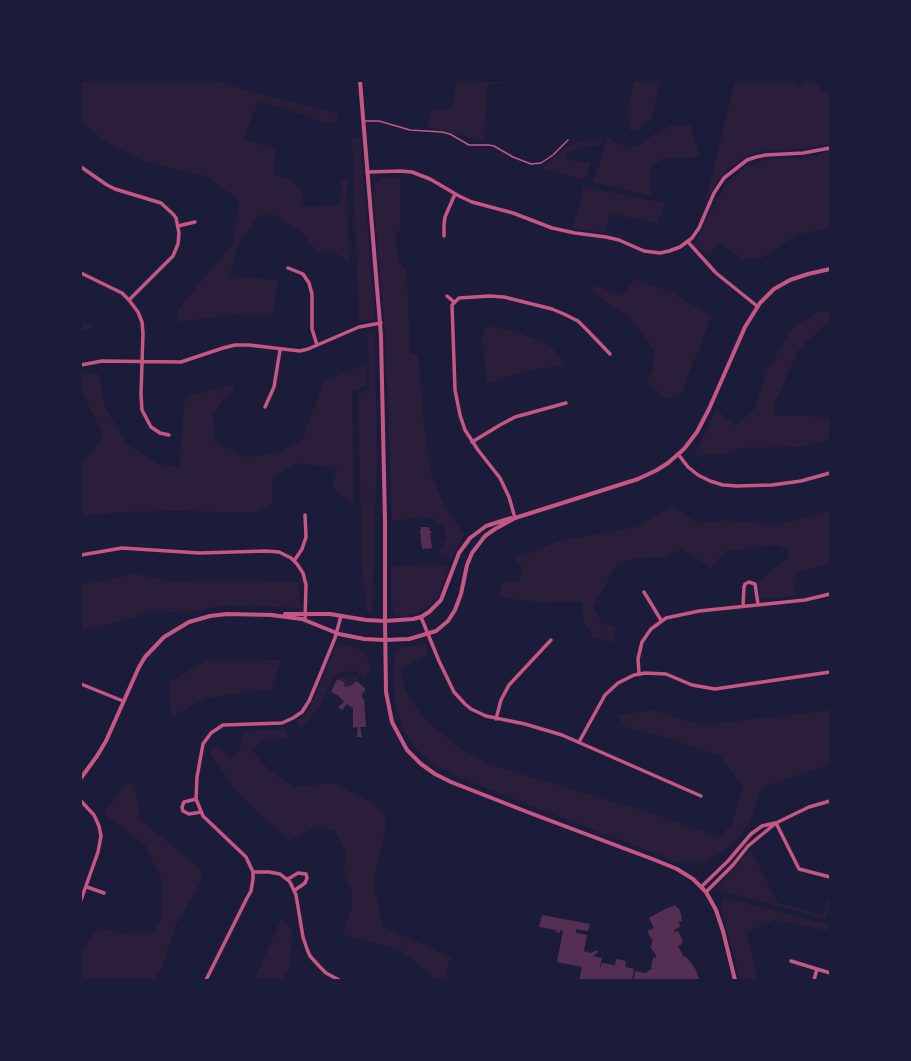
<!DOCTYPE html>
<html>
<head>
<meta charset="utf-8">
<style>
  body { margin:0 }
  #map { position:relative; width:911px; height:1061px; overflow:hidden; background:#1b1b3a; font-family:"PT Sans",sans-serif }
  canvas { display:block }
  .frame { position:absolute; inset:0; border:82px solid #1b1b3a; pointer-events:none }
</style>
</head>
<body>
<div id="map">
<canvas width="911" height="1061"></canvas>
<div class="frame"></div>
</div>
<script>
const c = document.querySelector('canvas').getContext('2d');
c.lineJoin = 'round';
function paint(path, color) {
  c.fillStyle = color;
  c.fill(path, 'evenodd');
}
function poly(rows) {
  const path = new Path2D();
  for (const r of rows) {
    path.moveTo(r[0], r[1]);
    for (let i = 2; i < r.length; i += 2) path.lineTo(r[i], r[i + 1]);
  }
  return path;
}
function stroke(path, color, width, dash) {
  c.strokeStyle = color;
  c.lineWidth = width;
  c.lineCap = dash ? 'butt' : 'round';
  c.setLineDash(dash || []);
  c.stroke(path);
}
const green = poly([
  [81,81,214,81,338,114,336,123,323,123,305,115,259,101,243,139,275,149,274,174,288,179,300,188,304,207,340,205,341,180,347,181,349,262,335,253,316,251,300,231,274,215,258,216,238,246,230,276,278,280,273,316,233,315,178,322,177,311,233,243,239,200,207,177,145,162,111,145,81,122],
  [456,81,510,81,510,83,488,84,483,141,428,127,430,110,452,109],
  [634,81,660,81,652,118,637,131,629,130,628,105],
  [735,81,792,81,800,85,806,81,814,81,830,98,830,144,824,146,756,152,739,161,723,174,706,200],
  [691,125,699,153,696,157,665,158,651,166,651,196,593,182,608,138,629,148,637,146,656,133,670,126],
  [352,137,360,137,375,319,359,321],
  [603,138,600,145,582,147,568,153,566,160,591,162,585,180,542,169,563,150,575,142],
  [830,150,830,229,798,234,760,259,742,259,721,244,707,255,694,245,726,183,744,168,765,160,812,157],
  [383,177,400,177,401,228,395,237,399,261,407,270,410,353,418,355,424,424,430,472,446,509,465,535,461,540,452,558,437,554,447,538,443,526,431,517,392,521,385,335,373,193,376,183],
  [582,186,665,203,657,224,611,213,605,233,572,228,582,199],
  [634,279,673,293,712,316,680,396,667,399,646,383,653,369,654,350,631,319,591,292,595,285,622,296],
  [819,311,830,311,830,324,823,327,799,349,775,403,774,415,830,417,830,439,801,447,741,448,724,454,694,456,716,409,735,426,753,411,768,369,793,327],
  [81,319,94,328,81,331],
  [486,326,516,331,551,346,565,365,532,370,487,383,482,338],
  [367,333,375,333,377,452,372,612,366,611,362,564,358,395,369,390,369,363],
  [366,364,366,386,352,391,354,506,332,488,337,468,296,463,273,477,272,504,254,513,178,511,125,512,81,516,81,461,93,452,103,435,81,390,81,375,98,373,105,407,127,444,157,463,179,468,185,397,233,385,234,392,225,396,213,416,214,440,244,457,274,454,302,440,323,382],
  [672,506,699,524,724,520,779,525,830,510,830,564,796,573,795,596,761,599,758,581,787,558,789,551,778,545,727,551,711,568,682,549,666,557,643,557,618,563,593,607,602,623,616,627,613,642,594,638,583,621,582,602,525,601,499,597,502,582,519,581,523,569,515,558,559,541,636,527],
  [434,563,449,568,439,596,426,609,405,617,394,614,391,596,391,567],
  [135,574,168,581,247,580,299,582,300,608,224,605,186,613,155,611,97,628,81,630,81,585],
  [338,642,364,651,372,670,364,679,354,671,342,672,332,679,319,707,306,723,300,728,296,722,309,710],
  [426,644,428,655,401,668,406,692,422,716,459,748,492,765,645,811,720,837,732,823,743,787,720,756,664,737,626,728,617,715,645,711,656,711,702,725,830,710,830,765,783,780,761,789,750,821,735,843,707,862,677,862,468,781,435,765,417,750,403,730,395,704,394,667,396,653,400,647],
  [209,659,282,660,271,689,207,698,171,717,170,681],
  [358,676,358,682,347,686,345,687,344,682,339,680,340,677],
  [285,729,288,738,261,741,252,750,270,771,294,787,333,783,376,804,387,820,373,885,378,901,382,926,451,957,446,972,449,980,432,980,428,972,402,951,343,934,352,906,351,889,344,875,345,851,335,830,315,828,289,841,238,793,210,754,216,745,230,757,240,749,242,734,250,731],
  [127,782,135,785,140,820,201,869,201,882,176,925,161,971,153,980,81,980,81,953,98,928,121,933,153,932,161,918,162,881,145,845,104,814],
  [751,849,778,903,823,915,827,898,830,899,830,905,826,919,716,889],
  [722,897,830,925,830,931,774,920,747,932,758,980,740,980,721,908],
  [282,917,292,932,290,968,281,980,254,980]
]);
const building = poly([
  [421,527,429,527,430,531,431,531,432,533,430,533,432,548,422,549,420,530,421,530],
  [337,679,344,682,345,687,352,685,355,682,358,682,365,688,365,691,362,694,362,699,364,699,366,727,360,727,362,737,357,737,358,727,353,728,353,708,347,704,342,710,338,707,344,702,339,696,331,692],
  [676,905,677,908,679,908,682,918,681,918,682,921,679,922,680,927,674,930,675,932,678,931,683,941,681,943,682,944,678,946,684,957,686,956,696,970,699,979,697,980,579,980,582,967,557,962,563,931,560,930,560,933,556,932,556,930,539,927,542,915,590,924,588,931,576,929,576,933,587,935,584,951,591,953,596,950,598,952,593,956,602,958,599,971,602,963,615,965,616,959,626,961,625,967,634,969,632,978,634,979,635,971,645,973,653,968,651,967,653,958,657,957,650,946,652,945,651,943,653,942,647,931,654,928,649,918,665,909]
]);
const service = poly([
  [365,121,379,121,410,130,442,132,450,134,469,145,489,145,494,146,513,157,531,164,541,163,553,155,568,140]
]);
const minor = poly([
  [81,167,107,185,115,189,161,203,173,214,176,218,179,233,178,244,173,256,129,300],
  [367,172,400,171,412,172,430,179,459,196,472,202,513,213,552,228,575,233,606,237,619,240,644,251,660,253,669,251,680,247,692,238,699,228,714,193,724,178,747,160,756,157,766,155,803,153,830,148],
  [178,226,195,222],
  [444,236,444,224,445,217,455,194],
  [688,242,716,273,757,306],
  [288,268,303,274,309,283,312,294,312,329,317,345],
  [81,273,122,293,129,300,138,312,142,322,143,333,141,394,142,410,151,427,160,433,169,435],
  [447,296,454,302],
  [81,365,102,361,181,362,223,348,235,345,249,345,300,351,308,349,359,327,381,323],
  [265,407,274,387,280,350],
  [472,442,500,425,515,417,566,403],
  [678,454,688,467,698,475,710,481,723,485,737,486,772,485,801,481,830,473],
  [515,518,509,497,500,478,478,450,465,430,460,415,455,390,452,305,459,298,489,296,504,297,552,309,564,314,578,321,588,331,610,354],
  [81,555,122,548,199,553,266,551,279,552,291,558,297,564,303,573,306,585,305,620],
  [294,561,302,549,306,537,305,515],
  [644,592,661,620],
  [743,606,744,587,745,584,749,582,755,584,758,604],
  [421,617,439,661,454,692,465,704,471,709,486,716,525,724,562,735,701,796],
  [639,673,638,659,642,642,651,629,666,618,699,611,805,600,830,594],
  [81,684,123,701],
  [496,719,501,700,509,685,551,640],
  [579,742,605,695,618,683,634,675,645,673,666,674,692,685,715,689,830,672],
  [196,799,184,802,182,807,183,811,189,814,201,812],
  [81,801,94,815,99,826,101,836,98,852,81,900],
  [776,823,799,869,830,877],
  [253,872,269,872,280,874,290,882,296,895,303,937,307,949,310,956,320,967,326,973,339,980],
  [288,879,298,873,306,874,307,878,305,883,295,890],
  [87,887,104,893],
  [701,887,728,861,751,834,762,826,775,823],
  [706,892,733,865,748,846,776,823,809,807,830,801],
  [791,961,830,973],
  [206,980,247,898,251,891,253,879,253,872,246,857,203,816,196,799,197,777,203,744,211,733,223,725,282,723,293,718,302,712,309,701,317,682,335,638,341,616],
  [814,980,817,969]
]);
const tertiary = poly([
  [360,81,381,336,385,521,385,621,386,692,392,722,407,750,421,764,435,774,451,782,530,813,655,860,677,869,693,879,706,892,716,910,723,931,735,980],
  [285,614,330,614,366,620,385,621,413,619,421,617,429,612,441,600,459,553,470,538,486,526,511,518],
  [271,615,302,619,339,634,364,639,385,640,409,639,436,631,448,621,455,610,461,594,467,565,472,553,485,536,495,529,515,518,638,479,657,470,668,463,684,449,697,432,709,409,745,327,760,303,774,289,790,280,808,274,830,269],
  [81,778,97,756,106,741,139,667,145,657,164,637,189,622,210,616,227,614,274,615]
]);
paint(green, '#2a1e3b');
paint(building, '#542f53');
stroke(service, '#c65784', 1.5);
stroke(minor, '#c65784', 3.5);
stroke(tertiary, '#c65784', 4);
</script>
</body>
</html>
